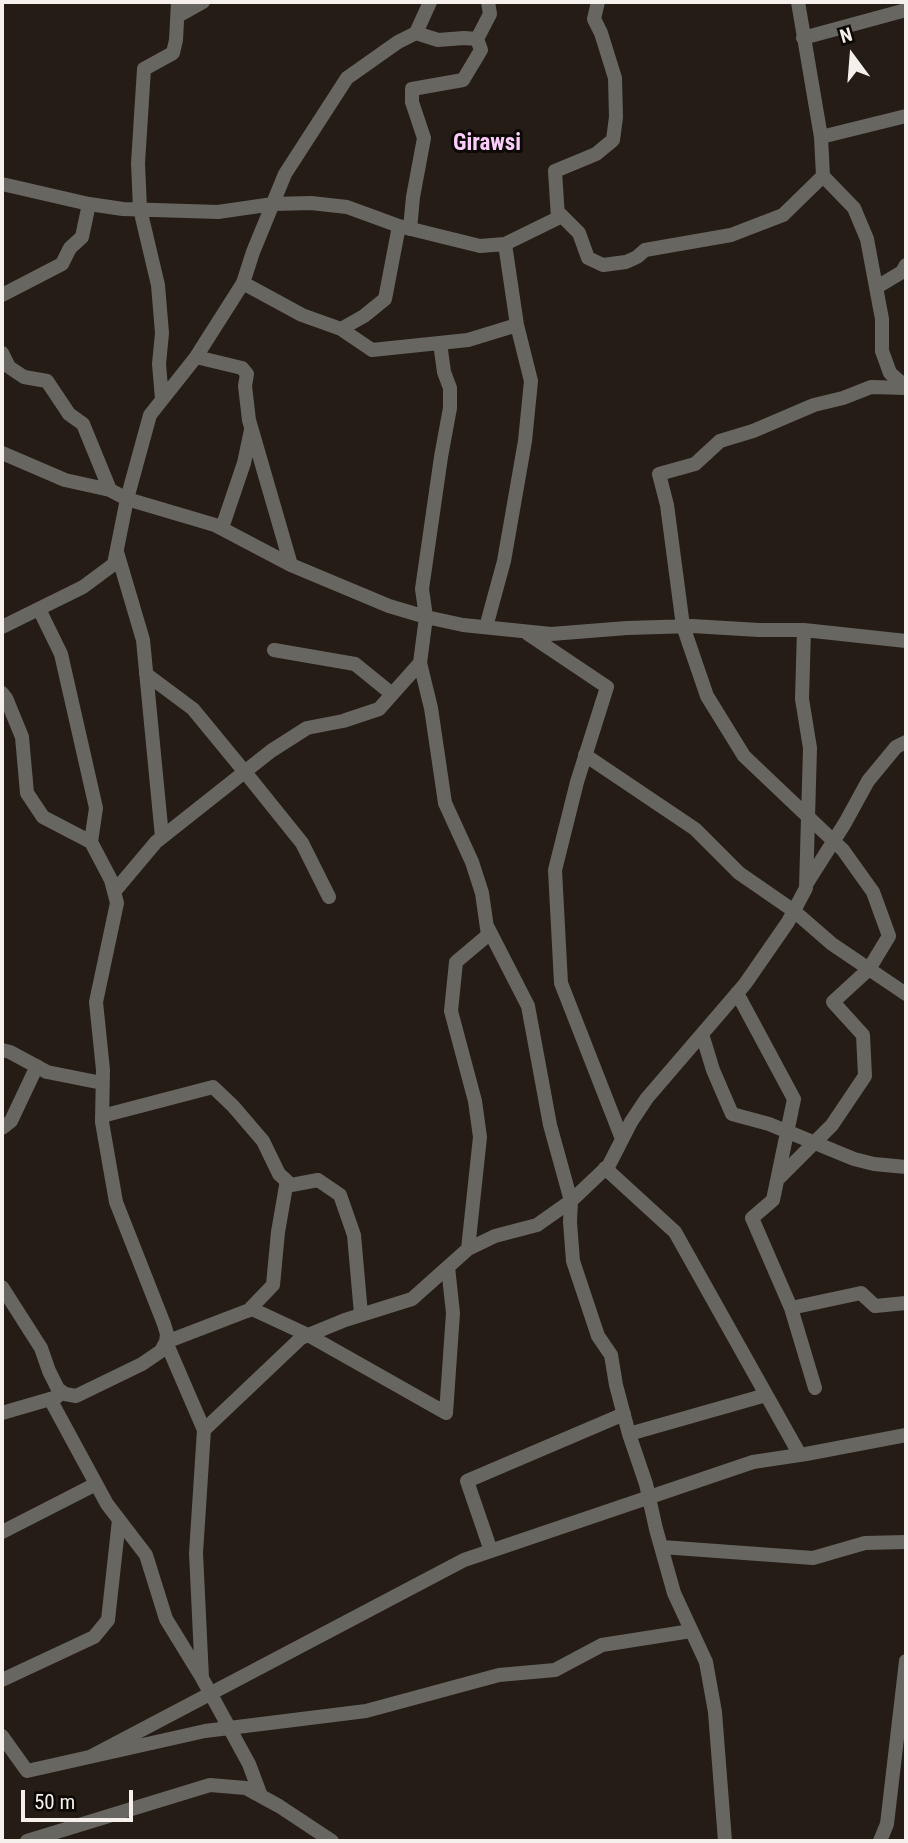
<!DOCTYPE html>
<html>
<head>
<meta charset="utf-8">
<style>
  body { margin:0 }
  #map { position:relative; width:908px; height:1843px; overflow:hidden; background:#251d15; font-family:"Roboto Condensed",sans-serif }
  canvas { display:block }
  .frame { position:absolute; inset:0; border:4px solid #f5f0eb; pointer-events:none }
  .north { position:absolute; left:817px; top:21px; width:70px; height:70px; -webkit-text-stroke:5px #0b0805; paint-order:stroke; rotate:344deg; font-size:19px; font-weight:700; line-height:28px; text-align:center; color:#f5f0eb }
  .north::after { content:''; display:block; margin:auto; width:24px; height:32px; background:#f5f0eb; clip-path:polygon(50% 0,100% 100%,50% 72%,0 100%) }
  .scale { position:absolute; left:21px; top:1790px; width:112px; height:32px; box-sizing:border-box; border:4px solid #f5f0eb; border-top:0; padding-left:9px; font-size:21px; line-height:24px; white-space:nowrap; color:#f5f0eb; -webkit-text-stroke:5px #0b0805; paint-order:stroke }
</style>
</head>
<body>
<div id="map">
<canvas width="908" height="1843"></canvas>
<div class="frame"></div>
<div class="north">N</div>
<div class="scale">50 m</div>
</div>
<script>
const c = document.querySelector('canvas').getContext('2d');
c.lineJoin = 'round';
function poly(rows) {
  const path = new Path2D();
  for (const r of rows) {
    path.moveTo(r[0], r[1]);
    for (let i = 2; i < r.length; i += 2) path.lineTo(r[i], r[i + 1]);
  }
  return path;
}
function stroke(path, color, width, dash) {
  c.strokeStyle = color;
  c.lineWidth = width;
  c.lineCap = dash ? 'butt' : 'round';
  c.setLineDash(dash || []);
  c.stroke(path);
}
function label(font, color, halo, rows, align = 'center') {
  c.font = font + ' "Roboto Condensed",sans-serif';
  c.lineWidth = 6;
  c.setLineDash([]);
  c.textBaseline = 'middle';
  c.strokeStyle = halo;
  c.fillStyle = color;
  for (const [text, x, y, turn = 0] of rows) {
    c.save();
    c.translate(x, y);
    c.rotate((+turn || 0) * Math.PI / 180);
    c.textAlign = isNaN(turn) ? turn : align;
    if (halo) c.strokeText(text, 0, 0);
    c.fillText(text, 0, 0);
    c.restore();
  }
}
const minor = poly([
  [798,2,821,137,823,176,854,208,867,239,882,319,882,351,890,373,906,387],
  [178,16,203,2],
  [416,33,438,40,464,38,477,39],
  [803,38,906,10],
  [821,137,906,116],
  [2,184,89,204,123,209,218,212,273,204,311,203,347,207,399,226,480,246,505,244,558,218,555,171,596,154,613,140,616,117,615,78,601,33,594,19,598,2],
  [559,213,579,233,588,258,603,265,626,262,637,257,645,250,731,235,783,215,823,176],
  [410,229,413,197,424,138,412,102,412,89,463,80,481,50,477,39,490,14,488,2],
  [243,283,302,315,341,329,364,316,385,299,399,226],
  [877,287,902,272,906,265],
  [2,295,62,264,70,248,82,237,89,204],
  [341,329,372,350,468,340,517,325,505,244],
  [440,343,444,372,450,388,450,408,441,457,422,589,426,617,420,663,431,708,445,803,472,862,482,893,488,935,456,962,451,1011,475,1101,480,1137,468,1249],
  [2,353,9,367,24,377,47,381,69,414,83,424,110,490],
  [196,357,242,368,247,374,245,386,249,420,291,565],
  [162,399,159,364,162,333,158,285,140,209,138,163,144,69,173,53,176,40,178,2],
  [2,453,65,480,110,490,127,499,215,525,291,565,389,606,426,617,463,625,551,634,627,628,692,626,759,630,804,630,906,641],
  [222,528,244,463,251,430],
  [117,552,143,640,162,837],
  [39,609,61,654,96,808,91,842],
  [2,627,83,587,114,564,127,499,150,415,196,357,243,283,253,252,285,174,347,78,398,42,416,33,430,2],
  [486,627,504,561,525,441,531,381,517,325],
  [528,634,607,687,577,782,555,870,561,983,622,1139],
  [274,650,355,664,392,694],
  [146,674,193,709,253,782,302,843,329,897],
  [2,693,6,698,22,737,27,793,43,817,91,842,111,880,117,903,96,1002,103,1070,102,1122,116,1202,164,1324,167,1334,166,1342,161,1351,142,1364,76,1396,65,1394,58,1389,49,1371,41,1348,2,1287],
  [585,755,695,829,739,873,794,911,832,944,906,994],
  [807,883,845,823,868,781,896,747,906,742],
  [114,892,156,842,271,751,307,728,343,721,379,709,420,663],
  [487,926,528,1006,550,1125,571,1201,570,1222,573,1261,598,1336,611,1355,616,1385,629,1434,646,1484,656,1529,674,1593,706,1662,715,1712,725,1841],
  [737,993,794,1099,773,1200,752,1218,791,1308,815,1388],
  [702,1034,713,1070,732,1114,769,1124,854,1159,874,1164,906,1167],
  [2,1050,10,1052,47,1072,102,1083],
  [102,1116,213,1087,233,1106,263,1141,279,1174,291,1185],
  [2,1128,11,1121,37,1066],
  [605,1168,675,1232,800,1455],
  [778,1179,832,1125,865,1076,863,1035,833,1002,869,969,889,936,873,892,843,850,744,756,707,696,683,626,667,505,659,474,695,464,720,441,753,431,814,405,843,398,871,387,906,388],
  [791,1308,861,1293,875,1306,906,1303],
  [248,1311,273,1285,278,1232,286,1186,318,1180,340,1195,354,1235,361,1314],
  [50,1399,107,1504,146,1555,166,1619,201,1676],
  [2,1413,57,1397],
  [204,1430,166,1342,252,1309,308,1335,446,1413,453,1313,448,1267],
  [629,1434,766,1395],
  [2,1532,96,1484],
  [662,1547,813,1558,865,1543,906,1542],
  [491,1551,467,1481,624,1414],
  [2,1680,94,1637,108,1620,119,1520],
  [2,1736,27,1771,205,1731,366,1711,499,1675,555,1670,602,1645,691,1631],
  [92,1756,464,1560,753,1462,806,1454,906,1435],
  [261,1796,249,1764,202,1678,196,1553,204,1430,301,1338,345,1320,412,1299,468,1249,495,1236,537,1225,571,1201,609,1165,631,1122,647,1098,745,984,788,922,806,888,810,748,802,699,804,630],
  [27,1841,210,1785,246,1788,279,1806,332,1841],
  [880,1841,887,1824,906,1661]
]);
const quarterNames = [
  ["Girawsi",487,144]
];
stroke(minor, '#686661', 14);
label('bold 23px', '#fdcefc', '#0b0805', quarterNames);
</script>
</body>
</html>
